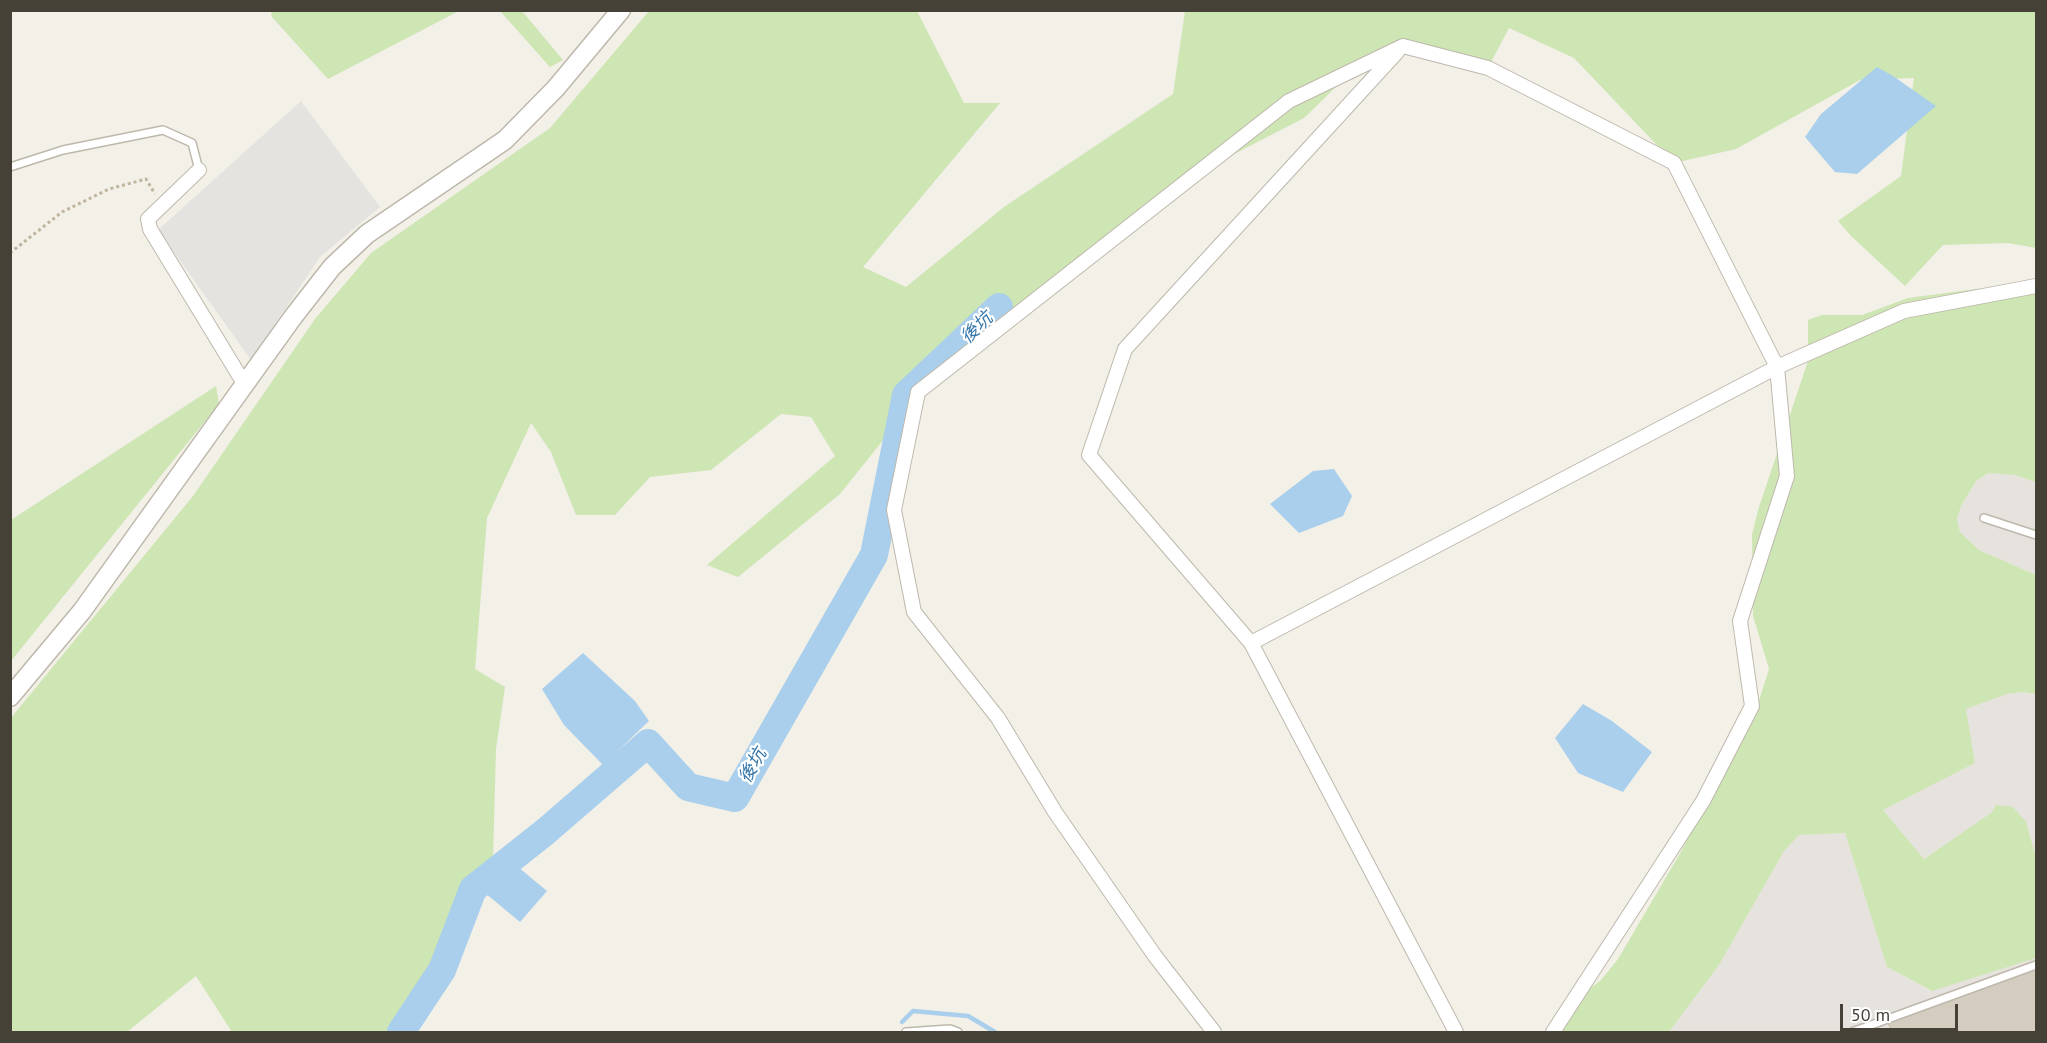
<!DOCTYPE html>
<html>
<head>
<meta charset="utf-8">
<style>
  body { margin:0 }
  #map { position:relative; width:2047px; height:1043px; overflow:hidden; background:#f3f0e8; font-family:"PT Sans",sans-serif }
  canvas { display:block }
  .frame { position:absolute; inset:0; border:12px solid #464137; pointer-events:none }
  .scale { position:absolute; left:1840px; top:1004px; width:118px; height:27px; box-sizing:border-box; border:3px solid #464137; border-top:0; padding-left:8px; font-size:18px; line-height:21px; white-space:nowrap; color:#464137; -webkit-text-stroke:4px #fff; paint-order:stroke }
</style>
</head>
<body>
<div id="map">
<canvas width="2047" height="1043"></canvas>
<div class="frame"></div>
<div class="scale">50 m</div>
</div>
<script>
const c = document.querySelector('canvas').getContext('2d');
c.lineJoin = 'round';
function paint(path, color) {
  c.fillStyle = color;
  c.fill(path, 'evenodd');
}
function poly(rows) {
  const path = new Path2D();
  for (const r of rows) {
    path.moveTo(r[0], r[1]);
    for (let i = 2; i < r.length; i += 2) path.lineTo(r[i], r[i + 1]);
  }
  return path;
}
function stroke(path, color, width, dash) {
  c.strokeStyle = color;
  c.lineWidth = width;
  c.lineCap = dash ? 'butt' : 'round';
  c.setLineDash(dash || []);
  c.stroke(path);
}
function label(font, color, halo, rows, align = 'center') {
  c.font = font + ' "PT Sans","Noto Sans TC",sans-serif';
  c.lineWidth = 4.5;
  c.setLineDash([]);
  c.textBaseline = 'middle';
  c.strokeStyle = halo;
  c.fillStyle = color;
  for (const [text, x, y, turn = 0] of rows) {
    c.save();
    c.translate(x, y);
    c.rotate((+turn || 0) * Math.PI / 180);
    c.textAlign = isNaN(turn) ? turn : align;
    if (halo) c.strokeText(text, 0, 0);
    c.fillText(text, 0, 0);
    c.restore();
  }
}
const industrial = poly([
  [1988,473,2014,475,2036,482,2036,575,1979,550,1960,532,1957,519,1961,506,1976,481],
  [2022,692,2036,694,2036,857,2026,822,1996,805,1992,813,1924,859,1883,810,1975,763,1965,709,2007,694],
  [1845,833,1887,967,1931,991,2036,958,2036,1032,1669,1032,1719,965,1784,851,1799,835]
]);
const green = poly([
  [272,11,272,10,459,11,328,79,271,16],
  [500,11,522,11,563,60,550,67],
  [649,11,917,11,964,103,1000,103,863,267,906,287,1004,207,1173,94,1185,11,2036,11,2036,248,2008,243,1943,245,1905,286,1851,236,1838,221,1901,176,1914,78,1860,80,1736,149,1674,163,1574,58,1509,28,1488,68,1403,46,1340,83,1304,118,1207,168,1045,296,948,359,840,494,738,577,707,565,835,456,811,417,781,414,711,470,650,477,615,515,576,515,551,452,531,423,487,518,475,669,505,687,496,749,493,859,458,940,414,1032,232,1032,196,976,127,1032,11,1032,10,719,193,496,315,319,371,253,550,128],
  [1999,286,2036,290,2036,482,2014,475,1988,473,1976,481,1961,506,1957,519,1960,532,1979,550,2036,575,2036,694,2022,692,2007,694,1966,709,1975,763,1883,810,1924,859,1991,813,1996,805,2013,807,2026,822,2036,857,2036,958,1932,991,1887,967,1845,833,1799,835,1784,851,1719,965,1669,1032,1548,1032,1571,1004,1601,980,1618,959,1682,850,1710,790,1740,745,1757,707,1769,669,1753,616,1752,535,1758,510,1808,361,1808,320,1822,315,1862,315,1908,298],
  [216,386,219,404,11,661,11,520]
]);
const parking = poly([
  [301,101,380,207,320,257,251,360,158,230]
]);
const water = poly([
  [1877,67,1893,76,1936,106,1857,174,1835,172,1805,137,1821,114],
  [1334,469,1352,496,1343,516,1299,533,1270,504,1313,471],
  [583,653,635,701,649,721,603,765,564,725,542,689],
  [1583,704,1612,721,1652,752,1623,792,1578,773,1555,738],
  [512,862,547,891,520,922,479,888]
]);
const stream = poly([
  [902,1022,913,1011,968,1016,995,1032]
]);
const river = poly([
  [401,1032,442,970,473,889,545,832,648,743,688,787,735,798,874,555,906,395,999,307]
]);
const building = poly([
  [2036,965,2036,1032,1892,1032,1887,1020,2036,965]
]);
const path = poly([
  [10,253,62,212,109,189,146,179,155,194]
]);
const service = poly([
  [10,167,63,150,163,130,192,143,199,170],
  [1984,518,2036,535],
  [906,1032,950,1029,958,1032],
  [1852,1032,2036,965]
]);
const minor = poly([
  [1398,51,1125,349,1089,455,1251,643,1456,1032],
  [199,170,148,219,150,229,245,385],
  [1251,643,1777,367,1904,311,2036,286],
  [1214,1032,1155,956,1055,812,998,718,914,612,894,510,918,392,1289,101,1403,46,1488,68,1674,163,1777,367,1787,476,1740,621,1752,706,1703,801,1553,1032]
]);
const tertiary = poly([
  [10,697,82,611,293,317,332,267,367,234,505,140,556,88,621,10]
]);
const waterNames = [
  ["後坑",977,328,-44],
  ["後坑",753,766,-60]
];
paint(industrial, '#e6e2dd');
paint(green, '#cee5b4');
paint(parking, '#e5e3e0');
paint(water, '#a9cfec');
stroke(stream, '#a9cfec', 4.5);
stroke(river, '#a9cfec', 28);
paint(building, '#d4ccbf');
stroke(building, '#cec4b2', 1.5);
stroke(service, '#beb8ac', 10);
stroke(minor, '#beb8ac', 16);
stroke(tertiary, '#beb8ac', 21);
stroke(path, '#bfb49e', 3, [3, 3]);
stroke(service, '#fff', 7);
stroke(minor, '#fff', 14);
stroke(tertiary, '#fff', 18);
label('italic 18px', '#3778ab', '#fff', waterNames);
</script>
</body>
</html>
